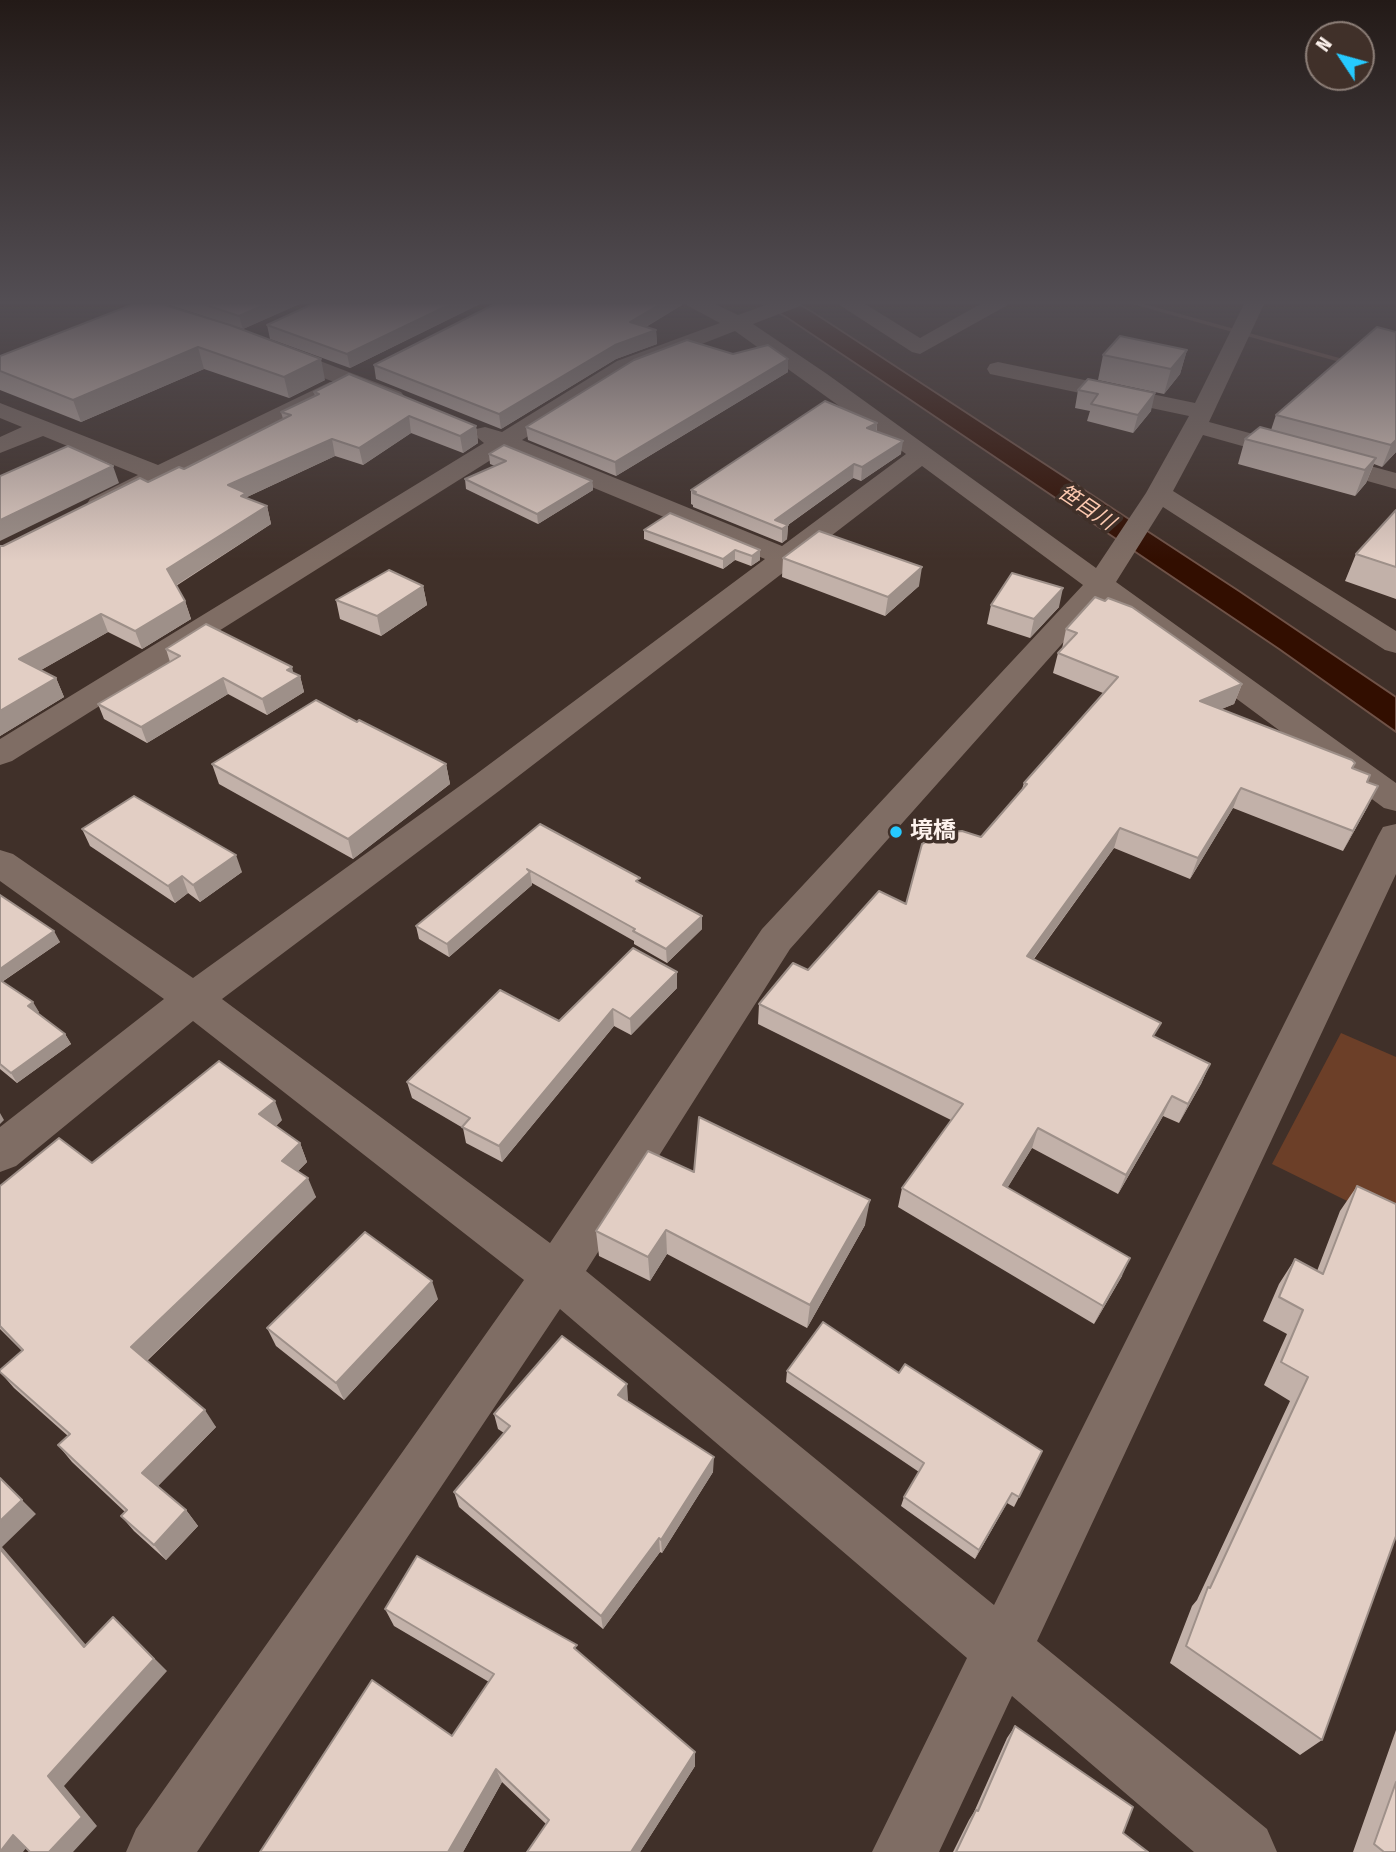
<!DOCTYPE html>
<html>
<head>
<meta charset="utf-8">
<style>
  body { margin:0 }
  #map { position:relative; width:1396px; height:1852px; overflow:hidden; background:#403029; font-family:"Fira Sans Condensed",sans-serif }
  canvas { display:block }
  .north { position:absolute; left:1305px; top:21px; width:70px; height:70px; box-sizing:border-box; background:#403029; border:2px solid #8c7e77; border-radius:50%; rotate:306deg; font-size:19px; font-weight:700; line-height:28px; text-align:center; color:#fdf2ed }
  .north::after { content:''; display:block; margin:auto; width:24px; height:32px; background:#26c9fe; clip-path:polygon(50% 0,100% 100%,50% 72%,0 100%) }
</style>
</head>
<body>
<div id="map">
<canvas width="1396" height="1852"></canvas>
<div class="north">N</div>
</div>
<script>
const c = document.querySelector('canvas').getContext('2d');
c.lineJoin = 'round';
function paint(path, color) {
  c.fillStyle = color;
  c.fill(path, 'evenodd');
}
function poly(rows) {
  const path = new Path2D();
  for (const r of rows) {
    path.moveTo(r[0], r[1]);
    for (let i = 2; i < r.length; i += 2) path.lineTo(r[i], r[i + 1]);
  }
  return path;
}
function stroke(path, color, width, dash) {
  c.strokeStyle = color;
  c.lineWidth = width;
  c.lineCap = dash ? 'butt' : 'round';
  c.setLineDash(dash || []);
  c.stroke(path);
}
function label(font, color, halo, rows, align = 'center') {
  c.font = font + ' "Fira Sans Condensed","Noto Sans JP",sans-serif';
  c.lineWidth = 7;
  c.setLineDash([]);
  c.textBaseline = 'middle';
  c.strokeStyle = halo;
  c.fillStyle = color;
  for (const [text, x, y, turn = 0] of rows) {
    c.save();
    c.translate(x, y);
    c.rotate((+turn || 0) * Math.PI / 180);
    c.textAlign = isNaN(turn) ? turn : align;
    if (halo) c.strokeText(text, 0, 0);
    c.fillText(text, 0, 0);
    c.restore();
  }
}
const green = poly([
  [1341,1033,1396,1057,1396,1225,1272,1164]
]);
const water = poly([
  [759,302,795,302,811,311,1239,591,1396,697,1396,732,1279,649,909,399,786,317,759,302]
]);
const stream = poly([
  [1125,302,1137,302,1361,364,1354,366,1125,302]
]);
const minor = poly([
  [685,302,711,302,738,315,774,302,803,302,800,306,753,324,827,374,1096,568,1146,493,1189,416,990,374,987,369,990,364,998,362,1195,403,1245,302,1265,302,1209,422,1396,473,1396,489,1203,435,1173,491,1396,631,1396,653,1385,650,1163,507,1116,582,1396,783,1396,811,1384,808,1102,599,790,949,586,1271,994,1605,1378,836,1383,827,1396,824,1396,874,1037,1641,1267,1829,1277,1852,1194,1852,1012,1696,939,1852,872,1852,967,1658,560,1309,197,1852,126,1852,136,1829,524,1280,193,1021,16,1166,0,1172,0,1127,164,999,0,881,0,850,13,854,193,978,475,775,765,559,505,451,12,761,0,765,0,739,484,443,473,434,476,429,485,427,502,432,617,361,720,323,688,306,685,302],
  [735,331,906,454,782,546,522,440,633,371,735,331],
  [922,466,1083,585,762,929,550,1243,222,999,499,791,922,466],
  [838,302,862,302,920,338,984,302,1009,302,1006,306,920,354,912,352,841,306,838,302],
  [273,343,401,392,405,397,401,402,393,404,385,402,265,355,262,350,265,345,273,343],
  [330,382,338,384,342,389,338,394,99,513,90,511,86,505,90,499,138,475,43,436,0,453,0,437,22,427,0,418,0,403,158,465,330,382]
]);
const wall = poly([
  [139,302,325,380,289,398,204,369,81,422,0,390,0,356],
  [160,302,304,302,243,329],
  [484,302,350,368,270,339,267,325],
  [682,305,646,327,656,330,657,344,616,359,501,429,376,379,374,365],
  [1396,332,1396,452,1382,467,1374,464,1366,483,1355,496,1238,464,1245,439,1271,430,1276,415],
  [1187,350,1180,374,1164,394,1098,380,1103,355],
  [733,354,788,359,788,372,616,476,528,440,526,427],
  [1088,379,1151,411,1133,433,1087,421,1090,411,1075,408,1078,390],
  [314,392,476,426,478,443,463,453,411,433,363,465,335,456,247,497,247,498,267,506,271,524,176,586,185,601,191,619,142,649,108,632,41,670,56,678,64,697,0,736,3,546,148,482,184,469,283,419,281,412,315,396],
  [877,423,877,431,901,454,861,481,853,478,788,525,787,539,782,543,693,507,693,505,691,504,691,490],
  [489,454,592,481,593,490,538,524,466,489,465,479,495,466,490,464],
  [1396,510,1396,599,1345,581,1356,554],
  [670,513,760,560,751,566,735,560,723,569,644,539,644,530],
  [783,558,919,586,885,616,782,577],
  [423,586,427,605,381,636,340,619,336,600],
  [991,605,1059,607,1030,638,987,624],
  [1066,629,1242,684,1234,704,1221,709,1352,768,1367,782,1368,806,1343,851,1233,808,1190,879,1114,848,1034,959,1155,1037,1210,1064,1201,1084,1179,1123,1163,1116,1118,1194,1032,1148,1007,1188,1122,1276,1094,1324,898,1207,902,1188,951,1120,758,1024,759,1004,808,970,906,904,981,837,1022,789,1024,783,1103,693,1053,673,1058,653,1062,649],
  [166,649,294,673,300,676,304,692,267,715,228,694,147,743,104,719,98,704,170,662],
  [357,722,446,764,450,784,353,859,219,784,212,764],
  [540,824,640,883,702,929,667,963,634,944,634,941,532,883,532,885,449,957,419,939,416,926],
  [82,829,242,872,200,902,188,893,175,903,90,846],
  [0,895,60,942,2,982,39,1012,38,1013,65,1034,71,1044,17,1083,0,1069],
  [677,972,677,988,631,1035,614,1026,502,1162,466,1143,463,1128,412,1098,407,1082,559,1021],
  [282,1120,276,1126,300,1143,307,1162,298,1171,316,1197,147,1361,216,1427,158,1486,186,1510,198,1526,166,1560,134,1531,121,1516,125,1512,72,1462,58,1445,68,1436,14,1388,0,1372,22,1351,0,1329,0,1186,92,1163],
  [694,1172,865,1225,807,1328,667,1254,650,1281,599,1256,596,1231],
  [1357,1186,1322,1740,1300,1755,1170,1663,1192,1606,1197,1600,1290,1401,1264,1385,1287,1334,1263,1321,1279,1284,1295,1259,1317,1271,1340,1211],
  [438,1299,344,1400,276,1346,267,1328],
  [787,1371,899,1373,1042,1451,1014,1507,1007,1503,975,1559,901,1506,904,1497,919,1472,786,1382],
  [628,1399,627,1401,713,1472,662,1553,660,1552,603,1629,459,1507,454,1492,504,1433,498,1429,494,1414],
  [385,1609,578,1652,695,1752,695,1766,640,1852,527,1852,546,1824,502,1782,463,1852,260,1852,452,1736,489,1682,394,1626],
  [1015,1726,1123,1833,1148,1852,953,1852,969,1820,974,1812,1007,1738],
  [1396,1730,1396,1852,1353,1852]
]);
const shadedWall = poly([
  [271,302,304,302,243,329,239,316],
  [455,302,484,302,350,368,347,354],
  [664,302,682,302,682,305,630,336,630,322],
  [656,330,657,344,616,359,501,429,499,414,615,345],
  [198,347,204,369,81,422,73,400],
  [1187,350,1180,374,1164,394,1171,369],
  [321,359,325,380,289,398,284,377],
  [788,359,788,372,616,476,615,462],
  [1155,393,1151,411,1133,433,1138,415],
  [409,416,411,433,363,465,359,448],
  [877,423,876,437,867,428],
  [476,426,478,443,463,453,460,436],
  [332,439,335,456,247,497,250,511,228,485],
  [1396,440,1396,452,1382,467,1391,445],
  [903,441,901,454,861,481,862,467],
  [1376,458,1366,483,1355,496,1365,470],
  [854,464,853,478,782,529,775,520],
  [113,466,119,483,0,541,0,520],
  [592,481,593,490,538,524,537,514],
  [267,506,271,524,173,587,167,569],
  [788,525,787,539,782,543,782,529],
  [735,550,735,560,723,569,723,559],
  [760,550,760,560,751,566,752,556],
  [922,567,919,586,885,616,888,597],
  [423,586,427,605,381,636,377,616],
  [1063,588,1059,607,1030,638,1034,619],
  [185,601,191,619,142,649,135,631],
  [101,614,108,632,27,678,19,659],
  [292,667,295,679,300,676,304,692,267,715,262,699,287,670],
  [56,678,64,697,0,736,0,711],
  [223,678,228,694,147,743,141,727],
  [1242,684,1234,704,1193,721,1200,701],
  [446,764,450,784,353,859,348,839],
  [1378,786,1368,806,1343,851,1353,831],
  [1241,788,1233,808,1190,879,1198,858],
  [1120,828,1114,848,1021,976,1027,956],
  [236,855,242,872,200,902,193,885],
  [530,872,532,885,449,957,447,944],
  [182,876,188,893,175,903,168,886],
  [702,916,702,929,667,963,666,949],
  [54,931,60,942,0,983,0,969],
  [677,972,677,988,631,1035,630,1019],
  [33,1002,39,1012,34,1016,28,1006],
  [613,1009,614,1026,502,1162,499,1146],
  [65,1034,71,1044,17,1083,11,1073],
  [1210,1064,1201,1084,1179,1123,1188,1104],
  [1172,1096,1163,1116,1118,1194,1126,1175],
  [275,1101,282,1120,267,1133,259,1114],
  [0,1113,4,1120,0,1124],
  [1038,1128,1032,1148,997,1205,1003,1185],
  [300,1143,307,1162,289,1180,282,1161],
  [308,1178,316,1197,143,1364,131,1347],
  [870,1200,865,1225,807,1328,810,1305],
  [666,1230,667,1254,650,1281,648,1257],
  [1130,1258,1122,1276,1094,1324,1103,1306],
  [432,1281,438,1299,344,1400,336,1383],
  [627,1384,628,1399,619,1411,618,1395],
  [205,1410,216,1427,155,1489,142,1473],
  [714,1457,713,1472,662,1553,661,1540],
  [1012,1493,1007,1503,975,1559,979,1550],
  [22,1500,36,1514,2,1547,98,1659,84,1647,0,1549,0,1521],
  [186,1510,198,1526,166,1560,154,1545],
  [659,1538,660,1552,603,1629,601,1616],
  [113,1617,167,1671,64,1786,97,1826,73,1852,49,1852,48,1776],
  [695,1752,695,1766,640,1852,631,1852],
  [496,1769,502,1782,463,1852,448,1852],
  [13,1835,30,1843,23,1852,0,1852]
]);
const building = poly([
  [139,302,155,302,230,325,321,359,284,377,198,347,73,400,0,371,0,356,139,302],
  [197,302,271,302,239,316,197,302],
  [317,302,455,302,347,354,267,325,317,302],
  [499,302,664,302,630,322,656,330,615,345,499,414,374,365,499,302],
  [1377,327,1396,332,1396,440,1391,445,1276,415,1377,327],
  [1120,336,1187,350,1171,369,1103,355,1120,336],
  [687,340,733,354,768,345,788,359,615,462,526,427,634,360,687,340],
  [349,374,476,426,460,436,409,416,359,448,332,439,228,485,246,493,241,496,267,506,167,569,185,601,135,631,101,614,19,659,56,678,0,711,0,546,3,546,140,478,148,482,179,467,184,469,291,415,281,412,319,394,314,392,349,374],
  [1088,379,1155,393,1138,415,1091,404,1098,394,1078,390,1088,379],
  [825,401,877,423,867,428,903,441,862,467,854,464,775,520,788,525,782,529,693,493,696,492,691,490,825,401],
  [1260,427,1376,458,1365,470,1245,439,1260,427],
  [504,445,592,481,537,514,465,479,506,461,489,454,504,445],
  [68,446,113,466,0,520,0,476,68,446],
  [1396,510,1396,567,1356,554,1396,510],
  [670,513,760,550,752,556,735,550,723,559,644,530,670,513],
  [819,531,922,567,888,597,783,558,819,531],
  [389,570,423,586,377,616,336,600,389,570],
  [1012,573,1063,588,1034,619,991,605,1012,573],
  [1095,597,1105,601,1108,598,1132,607,1242,684,1200,701,1352,760,1355,763,1352,768,1370,775,1367,782,1378,786,1353,831,1241,788,1198,858,1120,828,1027,956,1161,1023,1153,1036,1210,1064,1188,1104,1172,1096,1126,1175,1038,1128,1003,1185,1130,1258,1103,1306,902,1188,963,1104,759,1004,793,963,808,970,879,891,906,904,922,844,942,833,962,831,981,837,1027,784,1024,783,1118,677,1058,653,1077,633,1066,629,1095,597],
  [206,624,292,667,287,670,300,676,262,699,223,678,141,727,98,704,180,656,166,649,206,624],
  [316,700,357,722,359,720,446,764,348,839,212,764,316,700],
  [134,796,236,855,193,885,182,876,168,886,82,829,134,796],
  [540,824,640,878,636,881,702,916,666,949,633,931,635,929,527,869,530,872,447,944,416,926,540,824],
  [0,895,54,931,0,969,0,895],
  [633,948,677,972,630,1019,613,1009,499,1146,462,1127,470,1118,407,1082,500,990,559,1021,633,948],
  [0,980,33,1002,28,1006,65,1034,11,1073,0,1064,0,980],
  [219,1061,275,1101,259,1114,300,1143,282,1161,308,1178,131,1347,205,1410,142,1473,186,1510,154,1545,121,1516,127,1510,58,1445,70,1434,0,1372,0,1370,23,1350,0,1326,0,1186,59,1138,92,1163,219,1061],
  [699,1117,870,1200,810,1305,666,1230,648,1257,596,1231,648,1151,694,1172,699,1117],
  [1357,1186,1396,1204,1396,1536,1322,1740,1186,1646,1208,1587,1210,1588,1308,1377,1281,1362,1303,1310,1279,1297,1295,1259,1323,1274,1357,1186],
  [365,1232,432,1281,336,1383,267,1328,365,1232],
  [823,1322,899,1373,905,1364,1042,1451,1019,1497,1012,1493,979,1550,904,1497,924,1463,787,1371,823,1322],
  [562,1336,627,1384,618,1395,714,1457,661,1540,659,1538,601,1616,454,1492,510,1426,494,1414,562,1336],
  [0,1478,22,1500,0,1521,0,1478],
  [0,1549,84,1647,113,1617,154,1659,48,1776,82,1817,49,1852,30,1852,13,1835,0,1852,0,1549],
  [417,1556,577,1645,574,1648,695,1752,631,1852,527,1852,549,1820,496,1769,448,1852,260,1852,372,1680,452,1736,494,1674,385,1609,417,1556],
  [1015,1726,1133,1807,1123,1833,1148,1852,956,1852,976,1810,978,1811,1015,1726],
  [1396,1782,1396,1852,1384,1852,1374,1844,1396,1782]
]);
const markers = [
  [896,832,7,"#26c9fe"]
];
const farWaternames = [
  ["笹目川",1086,508,34]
];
const poiNames = [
  ["境橋",910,832]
];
paint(green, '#6c3f28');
paint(water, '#320e00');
stroke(water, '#6f5247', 2);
paint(stream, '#6f5247');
paint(minor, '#7f6d64');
paint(wall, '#c2b1a9');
paint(shadedWall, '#9e9089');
paint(building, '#e2cec4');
stroke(building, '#9e9089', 2);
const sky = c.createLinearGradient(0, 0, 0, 561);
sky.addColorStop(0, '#231a17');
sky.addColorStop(0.54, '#534e54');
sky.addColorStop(1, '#534e5400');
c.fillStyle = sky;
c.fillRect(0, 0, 1396, 561);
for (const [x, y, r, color] of markers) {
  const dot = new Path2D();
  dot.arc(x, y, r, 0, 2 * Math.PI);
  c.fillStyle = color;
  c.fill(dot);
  stroke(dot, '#403029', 2.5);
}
label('italic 21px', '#fcc9b0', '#403029', farWaternames);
label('bold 23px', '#fdf2ed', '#403029', poiNames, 'left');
</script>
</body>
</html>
